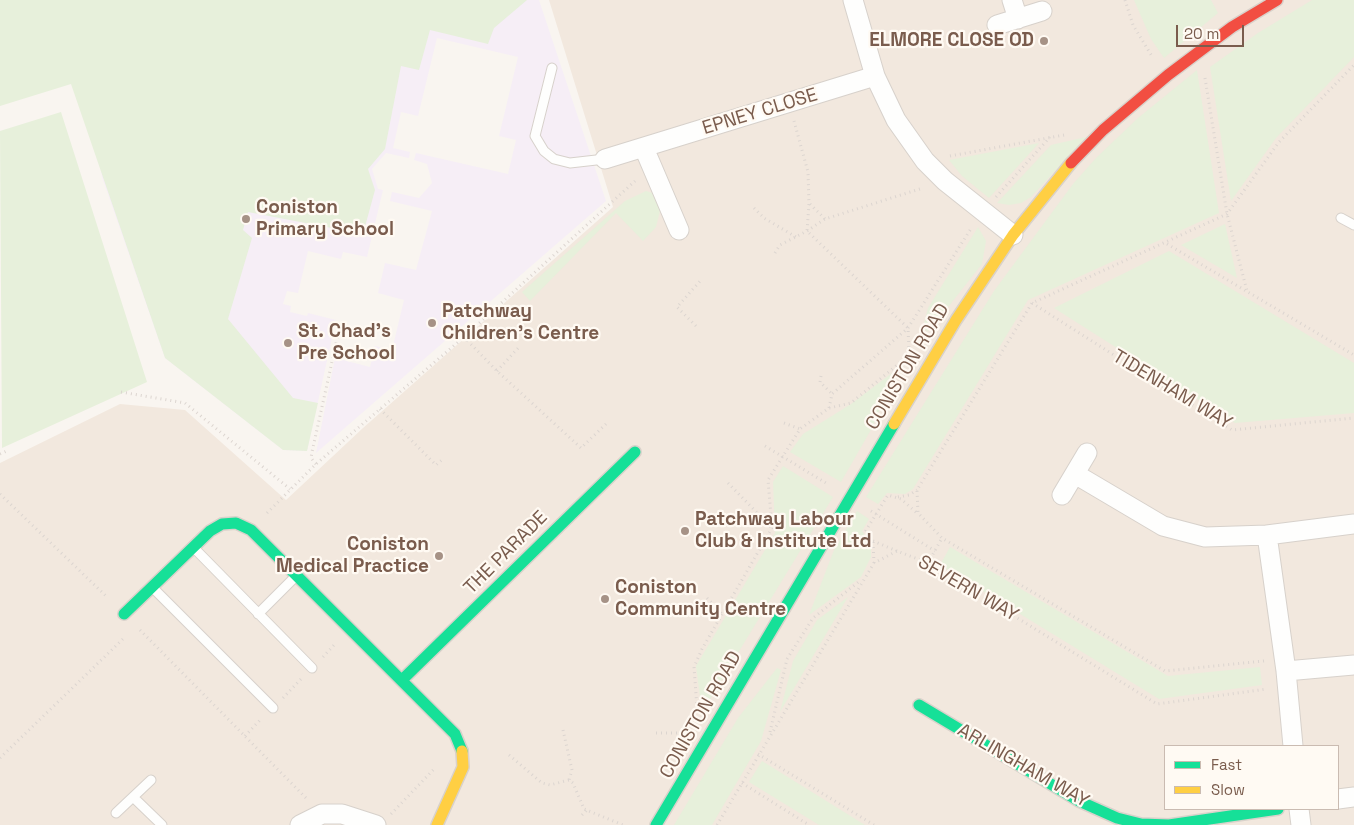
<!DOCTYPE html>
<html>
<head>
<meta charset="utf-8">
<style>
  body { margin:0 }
  #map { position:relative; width:1354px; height:825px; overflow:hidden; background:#f9f5f0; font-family:"Space Grotesk",sans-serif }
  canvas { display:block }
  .legend { position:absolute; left:1164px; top:745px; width:175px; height:65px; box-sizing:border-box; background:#fffaf3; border:1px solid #cabbb1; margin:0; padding:6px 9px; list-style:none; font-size:15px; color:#7a5c4d }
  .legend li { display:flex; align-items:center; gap:10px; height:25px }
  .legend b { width:25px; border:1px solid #cabbb1 }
  .scale { position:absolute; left:1176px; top:25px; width:68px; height:22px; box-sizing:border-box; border:2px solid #7a5c4d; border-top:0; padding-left:6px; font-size:15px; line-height:18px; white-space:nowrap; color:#7a5c4d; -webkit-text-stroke:4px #fffaf3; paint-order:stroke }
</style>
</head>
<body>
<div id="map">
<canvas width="1354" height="825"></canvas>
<ul class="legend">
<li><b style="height:6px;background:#16e098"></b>Fast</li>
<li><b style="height:6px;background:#ffcf43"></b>Slow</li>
</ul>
<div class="scale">20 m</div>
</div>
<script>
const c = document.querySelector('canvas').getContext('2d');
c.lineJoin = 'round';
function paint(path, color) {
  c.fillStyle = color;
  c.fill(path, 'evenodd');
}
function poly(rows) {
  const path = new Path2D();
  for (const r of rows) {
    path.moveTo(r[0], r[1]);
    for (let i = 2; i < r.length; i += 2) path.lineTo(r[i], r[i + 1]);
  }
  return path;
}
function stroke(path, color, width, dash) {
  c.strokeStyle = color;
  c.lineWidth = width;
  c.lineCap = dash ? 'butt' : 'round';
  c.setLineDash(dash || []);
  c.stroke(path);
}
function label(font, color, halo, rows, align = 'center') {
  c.font = font + ' "Space Grotesk",sans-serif';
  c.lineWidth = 4.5;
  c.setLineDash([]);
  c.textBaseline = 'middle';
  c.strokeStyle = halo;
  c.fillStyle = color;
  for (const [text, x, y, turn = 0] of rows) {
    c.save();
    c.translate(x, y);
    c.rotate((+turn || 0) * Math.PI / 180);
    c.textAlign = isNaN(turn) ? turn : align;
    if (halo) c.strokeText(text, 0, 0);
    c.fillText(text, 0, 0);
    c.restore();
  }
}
const residential = poly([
  [549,0,1354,0,1354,825,0,825,0,463,120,404,185,410,286,500,363,428,613,207],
  [1165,746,1338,746,1338,809,1165,809]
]);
const education = poly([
  [82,0,539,0,606,201,316,453,335,358,370,367,375,346,392,350,404,300,378,293,385,263,416,270,432,211,390,201,392,192,419,198,432,183,427,164,414,160,416,153,508,174,516,140,499,136,518,57,437,38,418,116,401,112,393,148,410,152,409,158,386,153,372,169,378,189,383,190,367,257,343,252,341,259,308,251,298,293,287,291,283,304,291,306,290,312,307,316,308,313,336,320,307,451,283,450,165,358,102,177]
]);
const green = poly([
  [0,0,527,0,494,28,488,44,430,30,419,70,401,66,385,149,368,169,375,190,363,234,248,212,243,230,252,238,228,319,293,398,318,403,307,451,283,450,165,358,71,84,0,106],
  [1134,0,1211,0,1218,13,1164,58,1151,39],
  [1312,0,1354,0,1354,57,1276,138,1231,201,1210,67,1258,33],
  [1197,70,1219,213,1028,300,913,489,905,494,887,493,878,504,866,497,994,291,1073,184,1096,158,1138,118],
  [61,112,147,382,2,448,0,131],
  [1086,137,1031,197,1021,203,1009,205,997,203,1051,145],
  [1039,143,989,198,962,176,949,160],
  [646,191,656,194,660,211,656,227,643,241,616,213,530,301,522,292,625,201],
  [1225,224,1237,278,1181,245],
  [978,227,986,241,982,264,930,330,927,331,923,328,928,308],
  [1169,251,1354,363,1354,413,1235,423,1054,308],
  [896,370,872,428,841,482,790,452,803,434,851,404],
  [783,466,833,497,702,712,696,666,775,533,773,482],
  [857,511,869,519,862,531,871,544,871,557,861,577,809,615,834,550],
  [950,547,1168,676,1260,667,1262,685,1159,699,940,565],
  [848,597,780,712,793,661,817,620],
  [777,668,781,670,761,741,712,825,674,825,738,718],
  [762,761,865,825,819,825,749,782]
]);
const path = poly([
  [1125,0,1133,25,1153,58],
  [1205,78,1227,214,1247,291],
  [794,121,808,172,809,204,807,231,908,328,909,350],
  [950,156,1064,135],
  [996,197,1050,137],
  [810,204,825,219],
  [754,208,764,218,796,237],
  [1167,244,1354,355],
  [775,253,780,245,807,231,825,219,923,188],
  [1032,303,1232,430,1354,418],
  [696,326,677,307,701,280],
  [464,337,497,371,581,448,607,423],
  [497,371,520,346],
  [821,376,820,382,832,394],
  [121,392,185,403,290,489],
  [829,408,832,394,908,328,972,227],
  [380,409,436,465,443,459],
  [784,423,800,429],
  [765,446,826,483],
  [0,454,9,450],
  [316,464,311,458,312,452,341,321],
  [728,483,772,528],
  [0,494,107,597],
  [898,497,909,495,917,490],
  [871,511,935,551],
  [267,513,316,464,464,337,635,181],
  [873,541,897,551],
  [874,563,873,541,865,532,888,495,901,499,917,513],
  [928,563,942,538],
  [707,598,723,615],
  [140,630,308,800],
  [323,657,334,645],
  [1264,661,1165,671,942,538,918,513,917,490,1032,303,1227,214,1279,142,1354,65],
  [283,698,301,679],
  [697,708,694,667,702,649,772,528,768,480,778,464,800,429,829,408,851,403,902,361],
  [563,730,572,770,569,780],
  [770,732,787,659,813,618,861,580],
  [656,733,683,733],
  [245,736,262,718],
  [758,754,874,825],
  [509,755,542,783,550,785,569,780,573,783,584,809,623,825],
  [0,758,124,638],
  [742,783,809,825],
  [391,814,435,768],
  [582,815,587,810],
  [717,825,874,563,897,551,928,563,1157,704,1267,689]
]);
const lane = poly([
  [552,68,535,136,544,151,554,159,570,163,605,159],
  [1341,218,1354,225],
  [195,549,312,668],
  [153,588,273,708],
  [258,614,295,577],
  [133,797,162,825],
  [116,813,151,780]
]);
const street = poly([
  [853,0,875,76,896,120,925,161,945,181,1013,235],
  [1012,0,1018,19],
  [997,25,1042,11],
  [644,148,679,230],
  [605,159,875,76],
  [1075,474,1163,526,1205,537,1267,535,1354,524],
  [1062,495,1087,453],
  [1267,535,1286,671,1293,746],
  [1286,671,1354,665],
  [1338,799,1354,797],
  [1299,809,1301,825],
  [300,825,322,814,342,814,376,825]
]);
const fast = poly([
  [124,614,210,531,222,524,236,523,251,530,455,734,462,751],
  [402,680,635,452],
  [919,705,1079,801,1117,818,1141,824,1169,825,1278,809],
  [656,825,894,424]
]);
const slow = poly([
  [894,424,956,320,1013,235,1071,163],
  [437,825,463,767,462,751]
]);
const jam = poly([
  [1071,163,1103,130,1168,75,1232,27,1277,0]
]);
const markers = [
  [1044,41,5,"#a69286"],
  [246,219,5,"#a69286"],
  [432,323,5,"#a69286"],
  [288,343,5,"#a69286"],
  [685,531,5,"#a69286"],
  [439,556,5,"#a69286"],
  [605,599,5,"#a69286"]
];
const poiNames = [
  ["ELMORE CLOSE OD",1034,41,"right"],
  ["Coniston",256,208],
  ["Primary School",256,230],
  ["Patchway",442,312],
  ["Children's Centre",442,334],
  ["St. Chad's",298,332],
  ["Pre School",298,354],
  ["Patchway Labour",695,520],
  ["Club & Institute Ltd",695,542],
  ["Coniston",429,545,"right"],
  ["Medical Practice",429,567,"right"],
  ["Coniston",615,588],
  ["Community Centre",615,610]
];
const streetNames = [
  ["EPNEY CLOSE",760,112,-17],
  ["CONISTON ROAD",908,367,-59],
  ["TIDENHAM WAY",1172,390,31],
  ["THE PARADE",506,553,-45],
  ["SEVERN WAY",968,589,30],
  ["CONISTON ROAD",701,715,-60],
  ["ARLINGHAM WAY",1023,766,30]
];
paint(residential, '#f2e8de');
paint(education, '#f6eef6');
paint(green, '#e7f0db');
stroke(lane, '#d7d1cb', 11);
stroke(street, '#d7d1cb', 21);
stroke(fast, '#d9d2cb', 14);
stroke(slow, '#d9d2cb', 14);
stroke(jam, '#d9d2cb', 14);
stroke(path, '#dcd5d0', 3, [1, 4]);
stroke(lane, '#fefefd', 9);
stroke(street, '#fefefd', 19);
stroke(fast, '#16e098', 11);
stroke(slow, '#ffcf43', 11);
stroke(jam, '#f24e42', 11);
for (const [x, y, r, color] of markers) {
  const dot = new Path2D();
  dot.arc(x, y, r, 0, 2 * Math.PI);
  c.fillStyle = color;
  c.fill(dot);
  stroke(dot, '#fffaf3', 2);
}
label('bold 19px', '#7a5c4d', '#fffaf3', poiNames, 'left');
label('19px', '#7a5c4d', '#fffaf3', streetNames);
</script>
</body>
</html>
